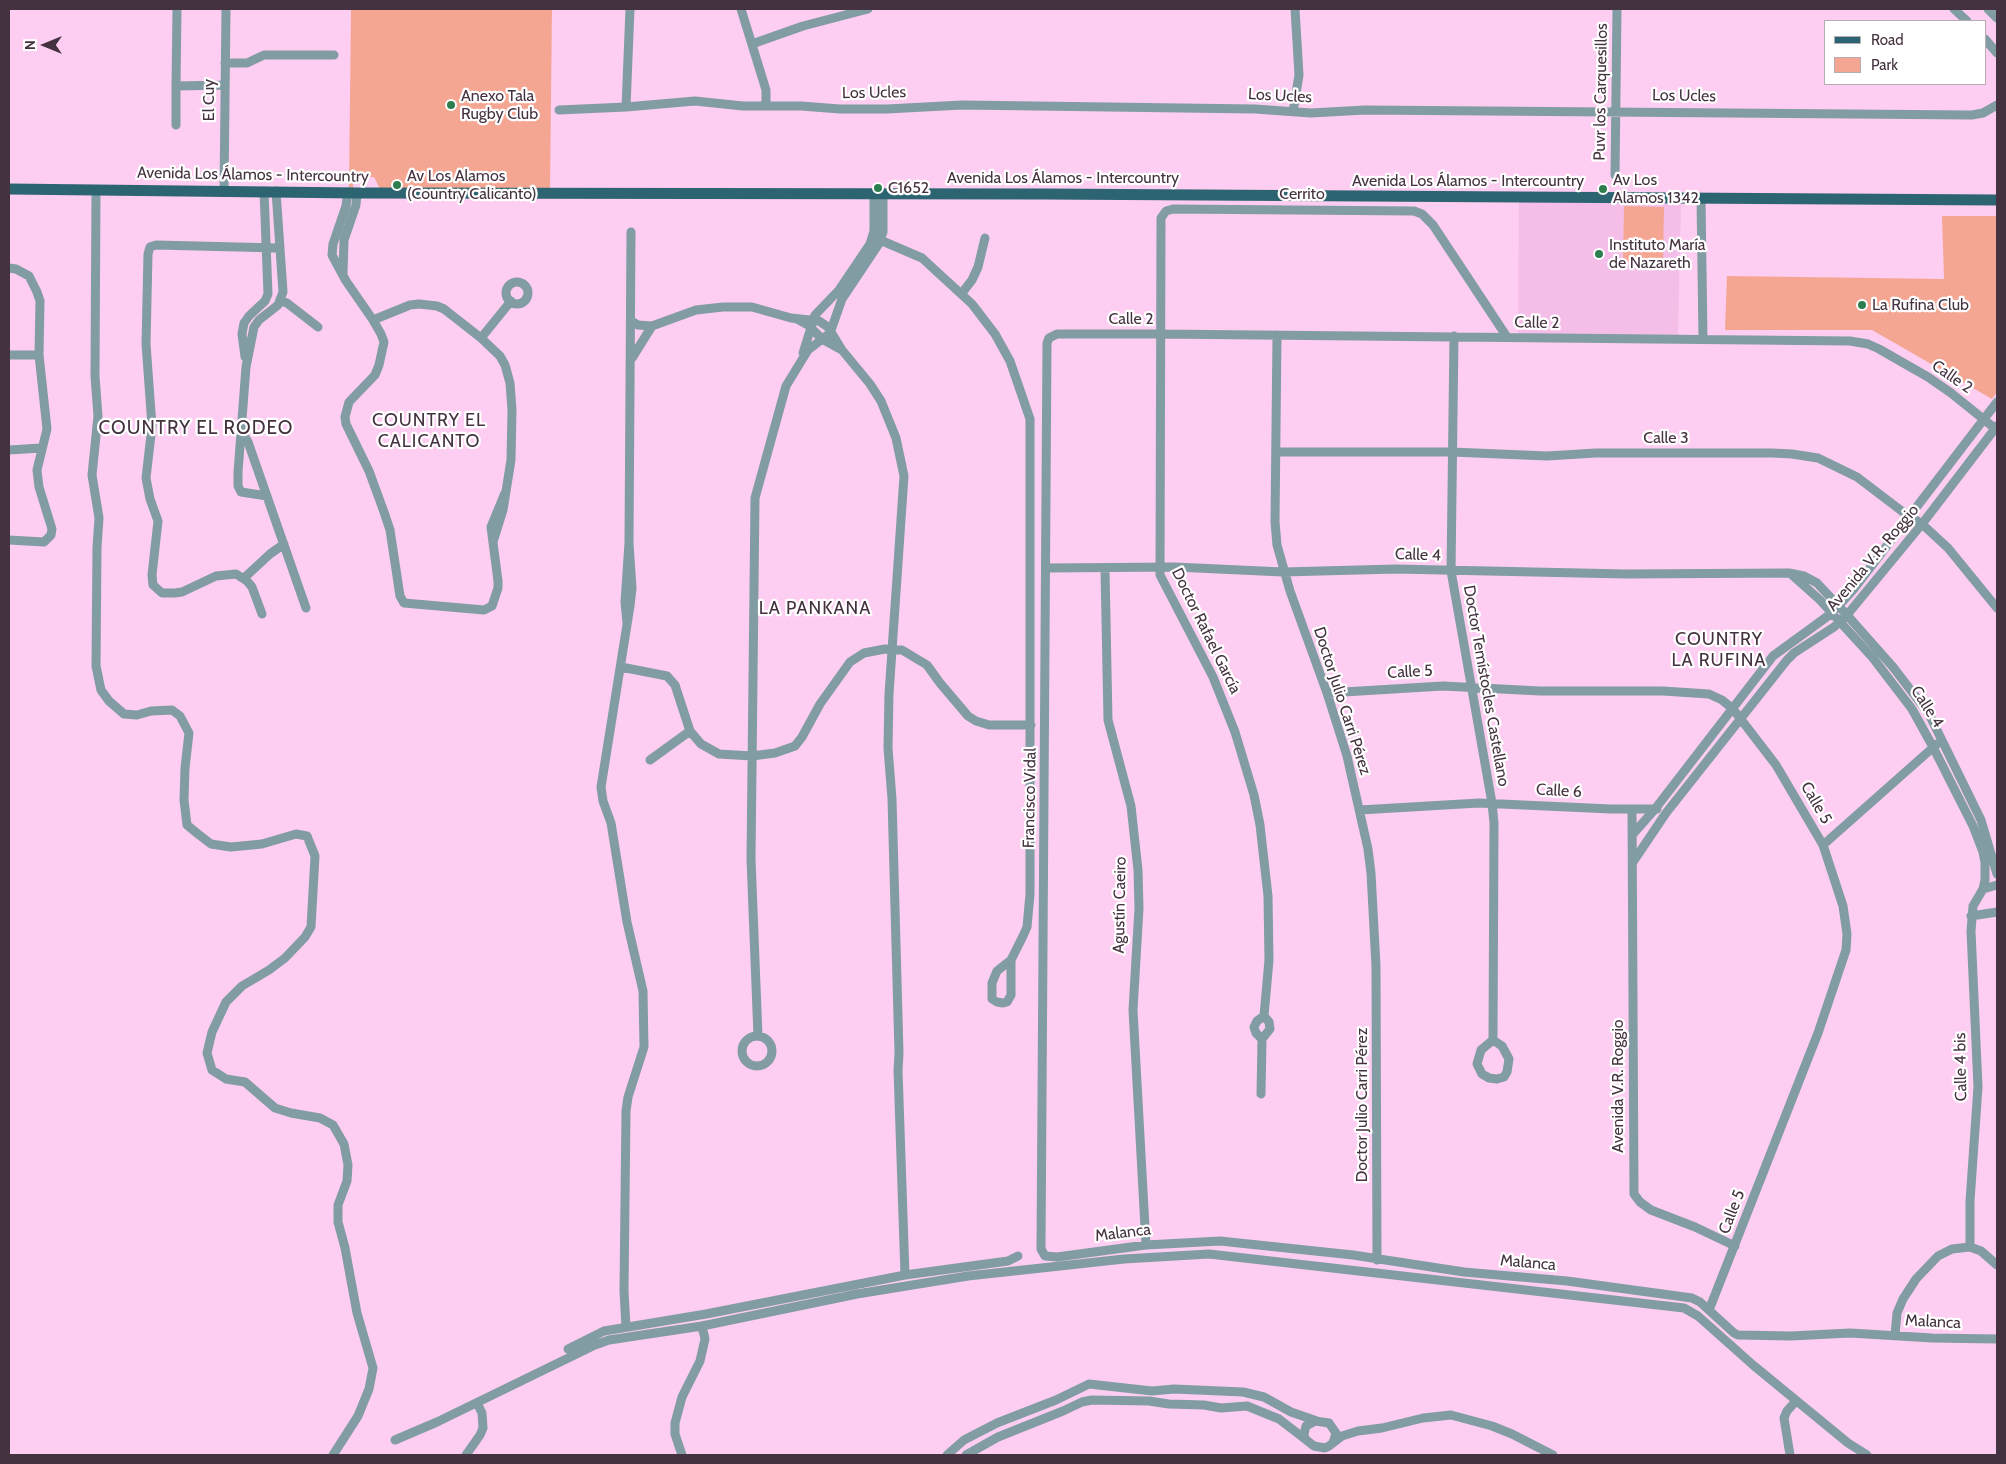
<!DOCTYPE html>
<html>
<head>
<meta charset="utf-8">
<style>
  body { margin:0 }
  #map { position:relative; width:2006px; height:1464px; overflow:hidden; background:#fecdf2; font-family:Cabin,sans-serif }
  canvas { display:block }
  .frame { position:absolute; inset:0; border:10px solid #453240; pointer-events:none }
  .legend { position:absolute; left:1824px; top:20px; width:162px; height:65px; box-sizing:border-box; background:#fff; border:1px solid #b5adb3; margin:0; padding:6px 9px; list-style:none; font-size:15px; color:#453240 }
  .legend li { display:flex; align-items:center; gap:10px; height:25px }
  .legend b { width:25px; border:1px solid #b5adb3 }
  .north { position:absolute; left:20px; top:20px; width:50px; height:50px; -webkit-text-stroke:4px #fff; paint-order:stroke; rotate:270deg; font-size:14px; font-weight:700; line-height:20px; text-align:center; color:#453240 }
  .north::after { content:''; display:block; margin:auto; width:18px; height:22px; background:#453240; clip-path:polygon(50% 0,100% 100%,50% 72%,0 100%) }
</style>
</head>
<body>
<div id="map">
<canvas width="2006" height="1464"></canvas>
<div class="frame"></div>
<ul class="legend">
<li><b style="height:6px;background:#2d6471"></b>Road</li>
<li><b style="height:14px;background:#f4a693"></b>Park</li>
</ul>
<div class="north">N</div>
</div>
<script>
const c = document.querySelector('canvas').getContext('2d');
c.lineJoin = 'round';
function paint(path, color) {
  c.fillStyle = color;
  c.fill(path, 'evenodd');
}
function poly(rows) {
  const path = new Path2D();
  for (const r of rows) {
    if (r.length === 3) {
      path.moveTo(r[0] + r[2], r[1]);
      path.arc(r[0], r[1], r[2], 0, 2 * Math.PI);
      continue;
    }
    path.moveTo(r[0], r[1]);
    for (let i = 2; i < r.length; i += 2) path.lineTo(r[i], r[i + 1]);
  }
  return path;
}
function stroke(path, color, width, dash) {
  c.strokeStyle = color;
  c.lineWidth = width;
  c.lineCap = dash ? 'butt' : 'round';
  c.setLineDash(dash || []);
  c.stroke(path);
}
function label(font, color, halo, rows, align = 'center') {
  c.font = font + ' Cabin,sans-serif';
  c.lineWidth = 4.5;
  c.setLineDash([]);
  c.textBaseline = 'middle';
  c.strokeStyle = halo;
  c.fillStyle = color;
  for (const [text, x, y, turn = 0] of rows) {
    c.save();
    c.translate(x, y);
    c.rotate((+turn || 0) * Math.PI / 180);
    c.textAlign = isNaN(turn) ? turn : align;
    if (halo) c.strokeText(text, 0, 0);
    c.fillText(text, 0, 0);
    c.restore();
  }
}
const built = poly([
  [1519,197,1681,202,1678,337,1518,336]
]);
const green = poly([
  [351,9,552,9,550,189,380,189,374,177,353,178,353,188,349,188],
  [1624,206,1664,207,1663,262,1623,262],
  [1942,216,1997,216,1997,392,1992,399,1872,330,1725,330,1727,276,1944,279]
]);
const minor = poly([
  [177,9,176,86,225,85],
  [741,9,766,90,766,105],
  [1954,9,1967,21],
  [1988,9,1997,18],
  [1985,39,1997,53],
  [752,44,803,26,868,9],
  [225,63,247,63,264,55,334,55],
  [176,86,176,125],
  [626,107,630,9],
  [559,110,626,107,695,101,743,106,801,106,840,109,887,109,962,105,1255,109,1311,113,1365,110,1972,115,1983,113,1997,105],
  [1293,112,1299,75,1295,9],
  [1615,175,1617,9],
  [96,190,95,376,98,416,92,475,99,518,97,547,96,666,101,690,109,701,124,714,137,715,151,711,172,710,180,716,189,733,185,768,184,800,187,825,198,834,211,844,231,847,262,844,296,834,307,836,315,856,311,927,305,937,285,958,269,970,242,986,226,1002,212,1032,207,1053,212,1070,226,1079,245,1082,275,1108,291,1113,320,1118,333,1125,344,1144,348,1165,347,1181,338,1205,338,1222,345,1248,357,1313,373,1368,369,1389,358,1416,333,1455],
  [224,191,226,9],
  [348,192,346,206,333,244,332,255,346,281,373,320,410,305,419,304,437,306,444,309,481,338,500,356,505,365,510,383,512,410,511,460,503,510,493,542],
  [1701,198,1703,339],
  [873,237,922,258,972,304,995,334,1010,361,1030,419,1030,894,1027,927,1023,936,1011,960,997,971,992,983,992,999,997,1002,1003,1003,1007,1002,1011,995,1011,960],
  [9,268,16,269,29,276,37,292,40,301,39,355,47,429,37,470,39,487,52,529,51,535,44,542,9,540],
  [343,273,344,240,356,205,357,193],
  [517,293,11],
  [962,293,972,280,978,267,985,238],
  [281,301,287,303,318,327],
  [373,320,381,334,384,342,379,365,375,375,349,402,345,417,346,424,369,471,384,512,390,530,400,596,404,603,484,610,492,606,498,588,498,581,491,527,505,493],
  [631,321,638,325,652,326,632,358],
  [652,326,696,310,723,307,752,307,791,318,819,321,828,327,842,350,822,339,808,325,797,319],
  [1277,335,1275,522,1277,545,1290,591,1327,693,1347,756,1368,849,1371,873,1376,966,1377,1260],
  [1454,336,1451,571,1492,803,1494,823,1493,1040,1481,1050,1477,1064,1482,1074,1489,1078,1497,1079,1504,1077,1507,1072,1509,1059,1502,1046,1493,1040],
  [481,338,511,301],
  [803,353,815,315,839,290,870,244,874,231,874,194],
  [9,355,39,355],
  [245,357,242,334,244,323,249,316,265,301,268,294,264,191],
  [1997,430,1951,393,1928,377,1879,349,1868,344,1850,341,1160,334,1057,334,1049,338,1047,343,1041,1249,1045,1256,1057,1257,1146,1245,1220,1241,1353,1255,1464,1272,1567,1281,1692,1298,1700,1302,1734,1333,1738,1335,1791,1336,1850,1333,1932,1338,1997,1339],
  [241,431,248,442,306,608],
  [9,450,41,448],
  [1276,452,1452,452,1547,456,1596,453,1772,453,1792,454,1818,458,1857,477,1903,512,1922,524,1948,548,1997,608],
  [267,496,241,492,238,486,238,472,246,367,254,327,259,320,278,305,283,292,276,191],
  [629,543,631,232],
  [1047,568,1175,567,1283,572,1396,569,1626,574,1789,573,1804,576,1817,583,1847,615,1893,667,1929,714,1981,820,1997,874],
  [1105,569,1108,720,1131,806,1138,870,1139,908,1133,1010,1146,1245],
  [1792,575,1820,600,1873,658,1912,709,1933,747,1973,826,1983,852,1985,862,1985,880,1983,889,1973,906,1971,931,1978,1087,1970,1201,1970,1247],
  [244,578,270,554,284,544],
  [262,614,252,587,247,581,236,574,216,576,182,592,175,593,162,593,153,585,152,575,158,521,150,499,146,478,152,426,146,344,148,254,150,247,156,245,278,248],
  [621,667,667,676,675,685,690,731,701,744,719,754,752,756,775,753,795,746,802,737,820,704,850,662,864,653,885,649,902,650,927,665,940,683,968,716,976,721,989,725,1031,725],
  [1327,693,1443,686,1540,691,1663,691,1709,694,1722,700,1733,709,1776,765,1823,845,1843,906,1847,934,1846,950,1818,1033,1709,1310],
  [650,760,690,731],
  [1632,809,1634,1194,1640,1202,1651,1210,1695,1227,1735,1246],
  [1360,810,1479,803,1611,809,1657,809],
  [1633,834,1655,809,1773,656,1832,613,1853,590,1997,402],
  [1823,845,1937,744],
  [1633,862,1666,813,1787,660,1794,653,1834,627,1847,615,1922,524,1997,426],
  [1983,889,1997,885],
  [1971,916,1997,912],
  [1264,1016,1269,960,1268,896,1260,825,1254,795,1235,732,1213,677,1160,575,1161,218,1166,211,1173,209,1414,211,1422,214,1433,225,1507,337],
  [1264,1016,1269,1022,1270,1029,1262,1039,1256,1033,1254,1027,1257,1021,1264,1016],
  [757,1051,15],
  [758,1036,751,859,755,498,786,386,808,350,830,333,842,299,878,245,883,232,883,194],
  [1261,1094,1262,1039],
  [905,1275,1008,1261,1018,1256],
  [626,1327,624,1291,626,1111,628,1097,644,1047,643,991,627,922,611,823,603,801,601,787,630,606,632,588,629,543,625,602,627,623],
  [1895,1335,1897,1313,1903,1299,1916,1279,1938,1256,1952,1249,1970,1247,1981,1251,1997,1265],
  [568,1349,604,1331,706,1314,905,1275,898,1070,899,1053,892,799,888,748,889,694,904,476,896,438,881,401,870,384,842,350],
  [395,1440,437,1422,595,1345,609,1340,702,1326,857,1294,968,1276,1124,1259,1209,1254,1684,1308,1698,1316,1753,1365,1848,1443,1867,1455],
  [1333,1443,1336,1433,1329,1423,1315,1421,1306,1426,1304,1434,1305,1439,1314,1446,1325,1448,1329,1446,1342,1436,1358,1431,1382,1428,1423,1418,1451,1415,1492,1426,1512,1434,1553,1455],
  [466,1455,480,1435,483,1428,482,1413,477,1403],
  [682,1455,675,1434,675,1423,682,1397,700,1361,705,1339,702,1326],
  [947,1455,964,1440,997,1423,1056,1400,1089,1384,1152,1391,1174,1389,1243,1392,1264,1397,1291,1412,1317,1421],
  [966,1455,998,1437,1063,1411,1082,1402,1092,1400,1149,1401,1169,1404,1204,1405,1221,1408,1247,1406,1279,1419,1305,1439],
  [1790,1455,1784,1418,1787,1411,1796,1401]
]);
const major = poly([
  [9,189,357,193,1043,194,1997,200]
]);
const markers = [
  [451,105,5,"#2c7e4f"],
  [397,185,5,"#2c7e4f"],
  [878,188,5,"#2c7e4f"],
  [1603,189,5,"#2c7e4f"],
  [1599,254,5,"#2c7e4f"],
  [1862,305,5,"#2c7e4f"]
];
const streetNames = [
  ["Puvr los Carquesillos",1601,92,-89],
  ["Los Ucles",874,93,-1],
  ["Los Ucles",1280,96,3],
  ["Los Ucles",1684,96,1],
  ["El Cuy",209,100,-90],
  ["Avenida Los Álamos - Intercountry",253,175,1],
  ["Avenida Los Álamos - Intercountry",1063,178],
  ["Avenida Los Álamos - Intercountry",1468,181],
  ["Cerrito",1302,194],
  ["Calle 2",1131,319],
  ["Calle 2",1537,323,1],
  ["Calle 2",1952,377,35],
  ["Calle 3",1666,438],
  ["Calle 4",1418,555,2],
  ["Avenida V.R. Roggio",1873,558,-50],
  ["Doctor Rafael García",1206,631,64],
  ["Calle 5",1410,672,-3],
  ["Doctor Temístocles Castellano",1486,686,80],
  ["Doctor Julio Carri Pérez",1342,701,72],
  ["Calle 4",1927,707,57],
  ["Calle 6",1559,791,3],
  ["Francisco Vidal",1030,798,-89],
  ["Calle 5",1816,803,60],
  ["Agustín Caeiro",1120,905,-89],
  ["Calle 4 bis",1961,1067,-91],
  ["Avenida V.R. Roggio",1618,1086,-90],
  ["Doctor Julio Carri Pérez",1362,1105,-90],
  ["Calle 5",1732,1212,-69],
  ["Malanca",1123,1233,-7],
  ["Malanca",1528,1263,5],
  ["Malanca",1933,1322,3]
];
const poiNames = [
  ["Anexo Tala",461,96],
  ["Rugby Club",461,114],
  ["Av Los Alamos",407,176],
  ["(Country Calicanto)",407,194],
  ["Av Los",1613,180],
  ["Alamos 1342",1613,198],
  ["C1652",888,188],
  ["Instituto María",1609,245],
  ["de Nazareth",1609,263],
  ["La Rufina Club",1872,305]
];
const neighbourhoodNames = [
  ["COUNTRY EL",429,421],
  ["CALICANTO",429,442],
  ["LA PANKANA",815,609],
  ["COUNTRY",1719,640],
  ["LA RUFINA",1719,661]
];
const quarterNames = [
  ["COUNTRY EL RODEO",196,428]
];
paint(built, '#f4bee8');
paint(green, '#f4a693');
stroke(minor, '#819ca3', 9);
stroke(major, '#2d6471', 11);
for (const [x, y, r, color] of markers) {
  const dot = new Path2D();
  dot.arc(x, y, r, 0, 2 * Math.PI);
  c.fillStyle = color;
  c.fill(dot);
  stroke(dot, '#fff', 2);
}
label('16px', '#453240', '#fff', streetNames);
label('16px', '#453240', '#fff', poiNames, 'left');
c.letterSpacing = '1px';
label('18px', '#453240', '#fff', neighbourhoodNames);
c.letterSpacing = '0px';
c.letterSpacing = '1px';
label('19px', '#453240', '#fff', quarterNames);
c.letterSpacing = '0px';
</script>
</body>
</html>
